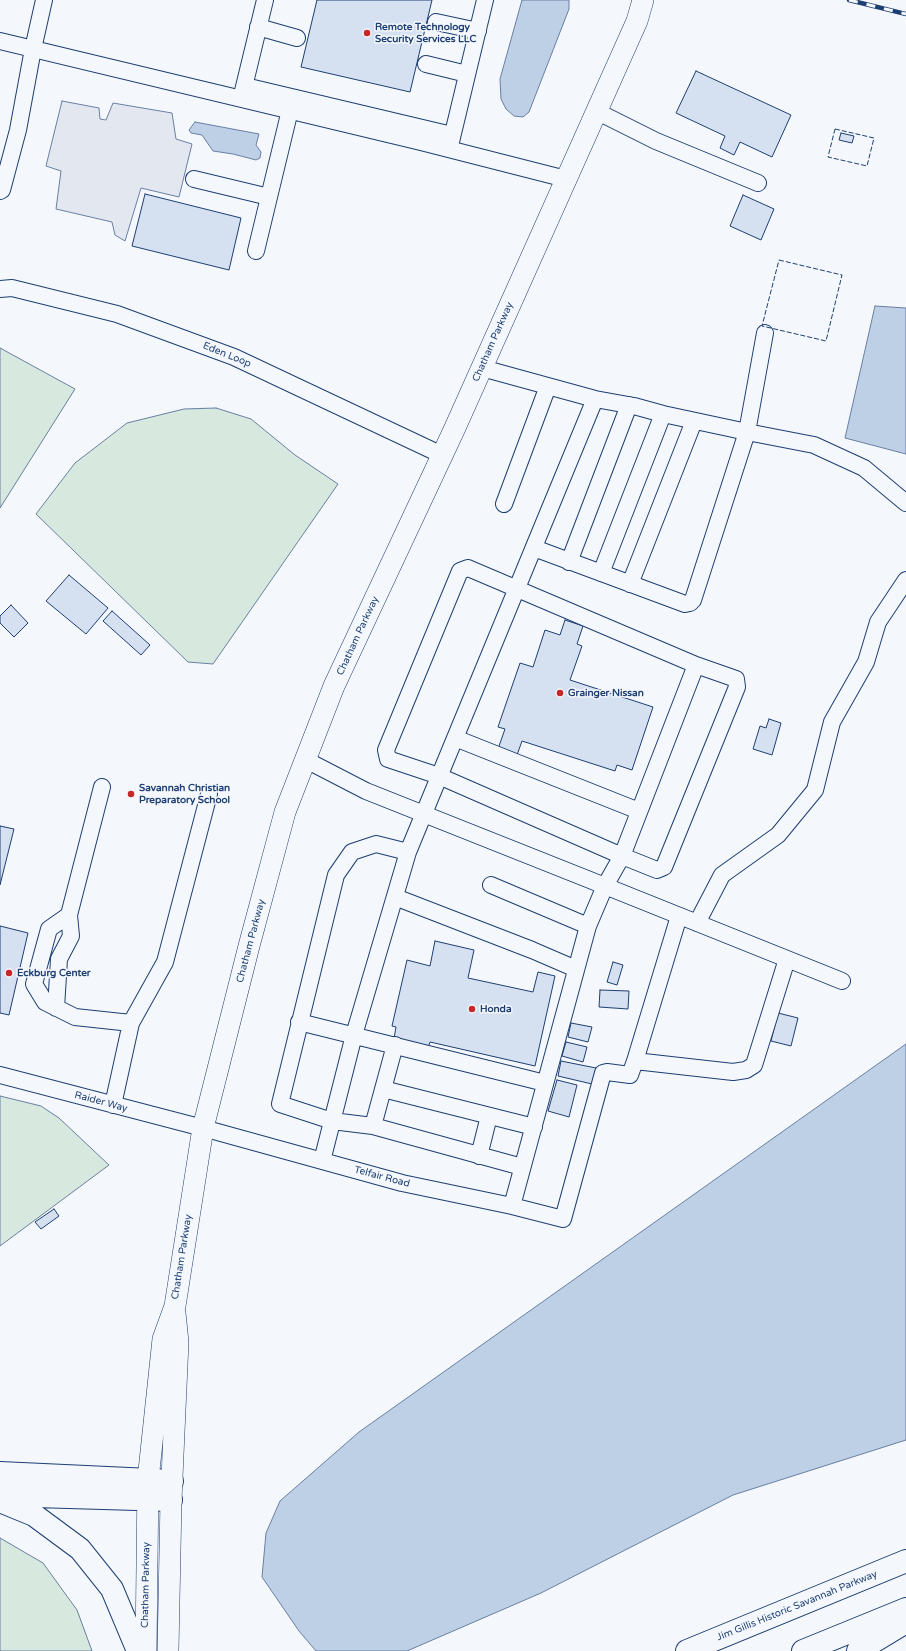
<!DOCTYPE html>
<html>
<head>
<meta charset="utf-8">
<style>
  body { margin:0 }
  canvas { display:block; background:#f4f7fb }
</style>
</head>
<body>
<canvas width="906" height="1651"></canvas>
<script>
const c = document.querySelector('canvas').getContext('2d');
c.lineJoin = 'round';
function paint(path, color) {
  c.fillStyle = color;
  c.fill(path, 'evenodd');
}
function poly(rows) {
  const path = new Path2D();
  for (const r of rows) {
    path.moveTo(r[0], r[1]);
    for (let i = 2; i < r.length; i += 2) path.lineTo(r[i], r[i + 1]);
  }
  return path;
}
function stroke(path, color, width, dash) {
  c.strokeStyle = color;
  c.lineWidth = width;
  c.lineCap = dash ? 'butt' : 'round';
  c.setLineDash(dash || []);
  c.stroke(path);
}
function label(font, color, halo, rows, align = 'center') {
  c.font = font + ' "Varela Round",sans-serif';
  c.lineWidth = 3;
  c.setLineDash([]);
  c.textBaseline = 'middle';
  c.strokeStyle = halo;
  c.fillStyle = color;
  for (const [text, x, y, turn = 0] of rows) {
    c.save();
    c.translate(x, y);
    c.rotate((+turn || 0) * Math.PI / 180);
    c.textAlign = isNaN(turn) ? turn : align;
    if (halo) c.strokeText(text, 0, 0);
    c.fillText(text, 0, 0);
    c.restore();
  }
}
const green = poly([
  [0,348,75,389,0,508,0,348],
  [216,408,251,419,295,455,338,484,213,664,188,662,36,514,75,463,127,423,184,409,216,408],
  [0,1096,41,1106,59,1118,109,1165,0,1246,0,1096],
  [0,1538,43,1563,77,1610,92,1651,0,1651,0,1538]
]);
const parking = poly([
  [62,101,99,108,100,119,106,120,113,103,172,113,176,139,192,144,179,197,141,188,125,241,115,235,112,222,56,209,61,171,46,166,62,101]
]);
const water = poly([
  [522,0,569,0,569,9,529,112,523,117,514,116,506,109,501,99,500,79,522,0],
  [195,122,259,134,256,145,261,152,260,158,256,160,233,154,213,151,202,135,191,133,189,130,195,122],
  [875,306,906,308,906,454,845,438,875,306],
  [906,1044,906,1440,733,1495,541,1593,407,1651,316,1651,299,1631,262,1577,266,1533,280,1501,359,1432,906,1044]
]);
const building = poly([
  [317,0,432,0,410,92,301,67,317,0],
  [696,71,791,115,772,157,740,142,734,155,720,148,725,136,676,113,696,71],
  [841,133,854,136,852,143,839,140,841,133],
  [145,194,241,218,229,270,132,246,145,194],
  [743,195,774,209,761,240,730,226,743,195],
  [69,575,108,608,86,634,46,601,69,575],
  [11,605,28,623,14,637,0,623,0,616,11,605],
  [112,611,150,645,141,655,103,621,112,611],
  [565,620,583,626,577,644,582,646,570,680,653,707,632,770,617,765,615,771,522,741,517,755,498,749,505,729,498,727,520,663,533,667,545,630,560,635,565,620],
  [769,719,781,723,772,755,753,749,760,726,766,728,769,719],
  [0,826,14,829,0,885,0,826],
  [0,926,28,933,9,1015,0,1013,0,926],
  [435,941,474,950,468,978,533,992,538,972,555,976,535,1066,430,1042,427,1051,393,1044,396,1027,392,1026,407,960,430,966,435,941],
  [613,962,623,965,617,985,607,982,613,962],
  [600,990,629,991,628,1009,599,1007,600,990],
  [778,1013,798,1018,791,1046,771,1041,778,1013],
  [571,1023,592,1027,588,1042,568,1037,571,1023],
  [566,1042,587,1047,583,1062,562,1056,566,1042],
  [561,1061,596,1068,592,1084,558,1076,561,1061],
  [557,1080,577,1085,569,1117,548,1111,557,1080],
  [54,1209,59,1216,41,1229,35,1222,54,1209]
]);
const minor = poly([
  [436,22,478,31],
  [258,27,297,38],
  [0,41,421,142,566,179],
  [426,64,467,74],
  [245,86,452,135],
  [242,95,265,0],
  [596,111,656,141,758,183],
  [450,146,485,0],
  [194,179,269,197],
  [0,191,2,190,18,130,33,49,44,0],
  [256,251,290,110],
  [0,289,12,288,117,314,234,357,442,455],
  [765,333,747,432,814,445,864,468,906,503],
  [504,504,548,386],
  [534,548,685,604,690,603,693,600,747,432,663,414,634,406,595,399],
  [569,562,629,405],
  [468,568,696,665,736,679,737,687,664,867,657,870,622,856,439,776,388,759,386,750,460,571,468,568],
  [601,573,663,414],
  [630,584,694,421],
  [696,665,622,856,605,886,842,981],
  [455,738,639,811],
  [306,760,366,791,605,886,588,926,512,1206],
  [102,787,69,915,49,929,34,984,45,1002,75,1017,131,1023],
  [408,852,376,844,352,852,336,875,280,1104,332,1121,373,1126,522,1167],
  [491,885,588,926],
  [395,897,532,950,576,969],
  [697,923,722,875,778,835,815,790,832,722,866,662,878,622,906,580],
  [56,1008,59,959,71,936,69,915],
  [299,1022,545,1083],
  [635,1061,679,916],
  [0,1075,203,1128,402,1183,512,1206,563,1219,603,1073,607,1072,630,1075,635,1061,733,1072,746,1070,754,1065,787,959],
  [383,1089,534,1127],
  [113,1105,131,1023,165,962,209,794],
  [373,1126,395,1045],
  [479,1156,489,1116],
  [322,1161,354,1035,408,852,595,399,482,368]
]);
const major = poly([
  [146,1651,148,1480,163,1339,175,1306,203,1128,249,946,285,812,334,686,454,430,637,21,643,0],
  [168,1651,171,1500,178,1342,175,1313]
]);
const highway = poly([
  [0,1473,172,1481],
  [0,1495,171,1500],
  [0,1501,34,1515,80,1549,112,1589,138,1651],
  [687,1651,906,1561],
  [803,1651,906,1609],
  [858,1651,906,1622]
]);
const rail = poly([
  [849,0,906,14]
]);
const fence = poly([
  [835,129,874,138,867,166,828,157,835,129],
  [779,260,842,275,826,341,762,326,779,260]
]);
const markers = [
  [367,33,4,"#c62828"],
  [560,693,4,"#c62828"],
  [131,794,4,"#c62828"],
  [9,973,4,"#c62828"],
  [472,1009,4,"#c62828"]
];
const poiNames = [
  ["Remote Technology",375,27],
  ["Security Services LLC",375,39],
  ["Grainger Nissan",568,693],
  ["Savannah Christian",139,788],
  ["Preparatory School",139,800],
  ["Eckburg Center",17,973],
  ["Honda",480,1009]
];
const streetNames = [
  ["Chatham Parkway",493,342,-66],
  ["Eden Loop",227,355,22],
  ["Chatham Parkway",358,636,-65],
  ["Chatham Parkway",251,941,-75],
  ["Raider Way",101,1102,15],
  ["Telfair Road",382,1177,15],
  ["Chatham Parkway",182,1257,-81],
  ["Chatham Parkway",146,1585,-89],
  ["Jim Gillis Historic Savannah Parkway",797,1606,-22]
];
paint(green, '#d7e8df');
stroke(green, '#687fa3', 1);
paint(parking, '#e3e8f0');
stroke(parking, '#687fa3', 1);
paint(water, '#bed0e5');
stroke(water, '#687fa3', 1);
paint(building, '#d5e0f0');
stroke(building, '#1d3f73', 1);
stroke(minor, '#1d3f73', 18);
stroke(major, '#1d3f73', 22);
stroke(highway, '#1d3f73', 24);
stroke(minor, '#f4f7fb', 16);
stroke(major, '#f4f7fb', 21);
stroke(highway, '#f4f7fb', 22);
stroke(rail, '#1d3f73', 4.5);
stroke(rail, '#f4f7fb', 3, [9]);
stroke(fence, '#1d3f73', 1, [5, 2]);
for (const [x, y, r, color] of markers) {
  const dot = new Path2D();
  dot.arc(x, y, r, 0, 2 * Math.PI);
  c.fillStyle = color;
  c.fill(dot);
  stroke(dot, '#f4f7fb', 1.5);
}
label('bold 10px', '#1d3f73', '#f4f7fb', poiNames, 'left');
label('10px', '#1d3f73', '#f4f7fb', streetNames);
</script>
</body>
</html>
